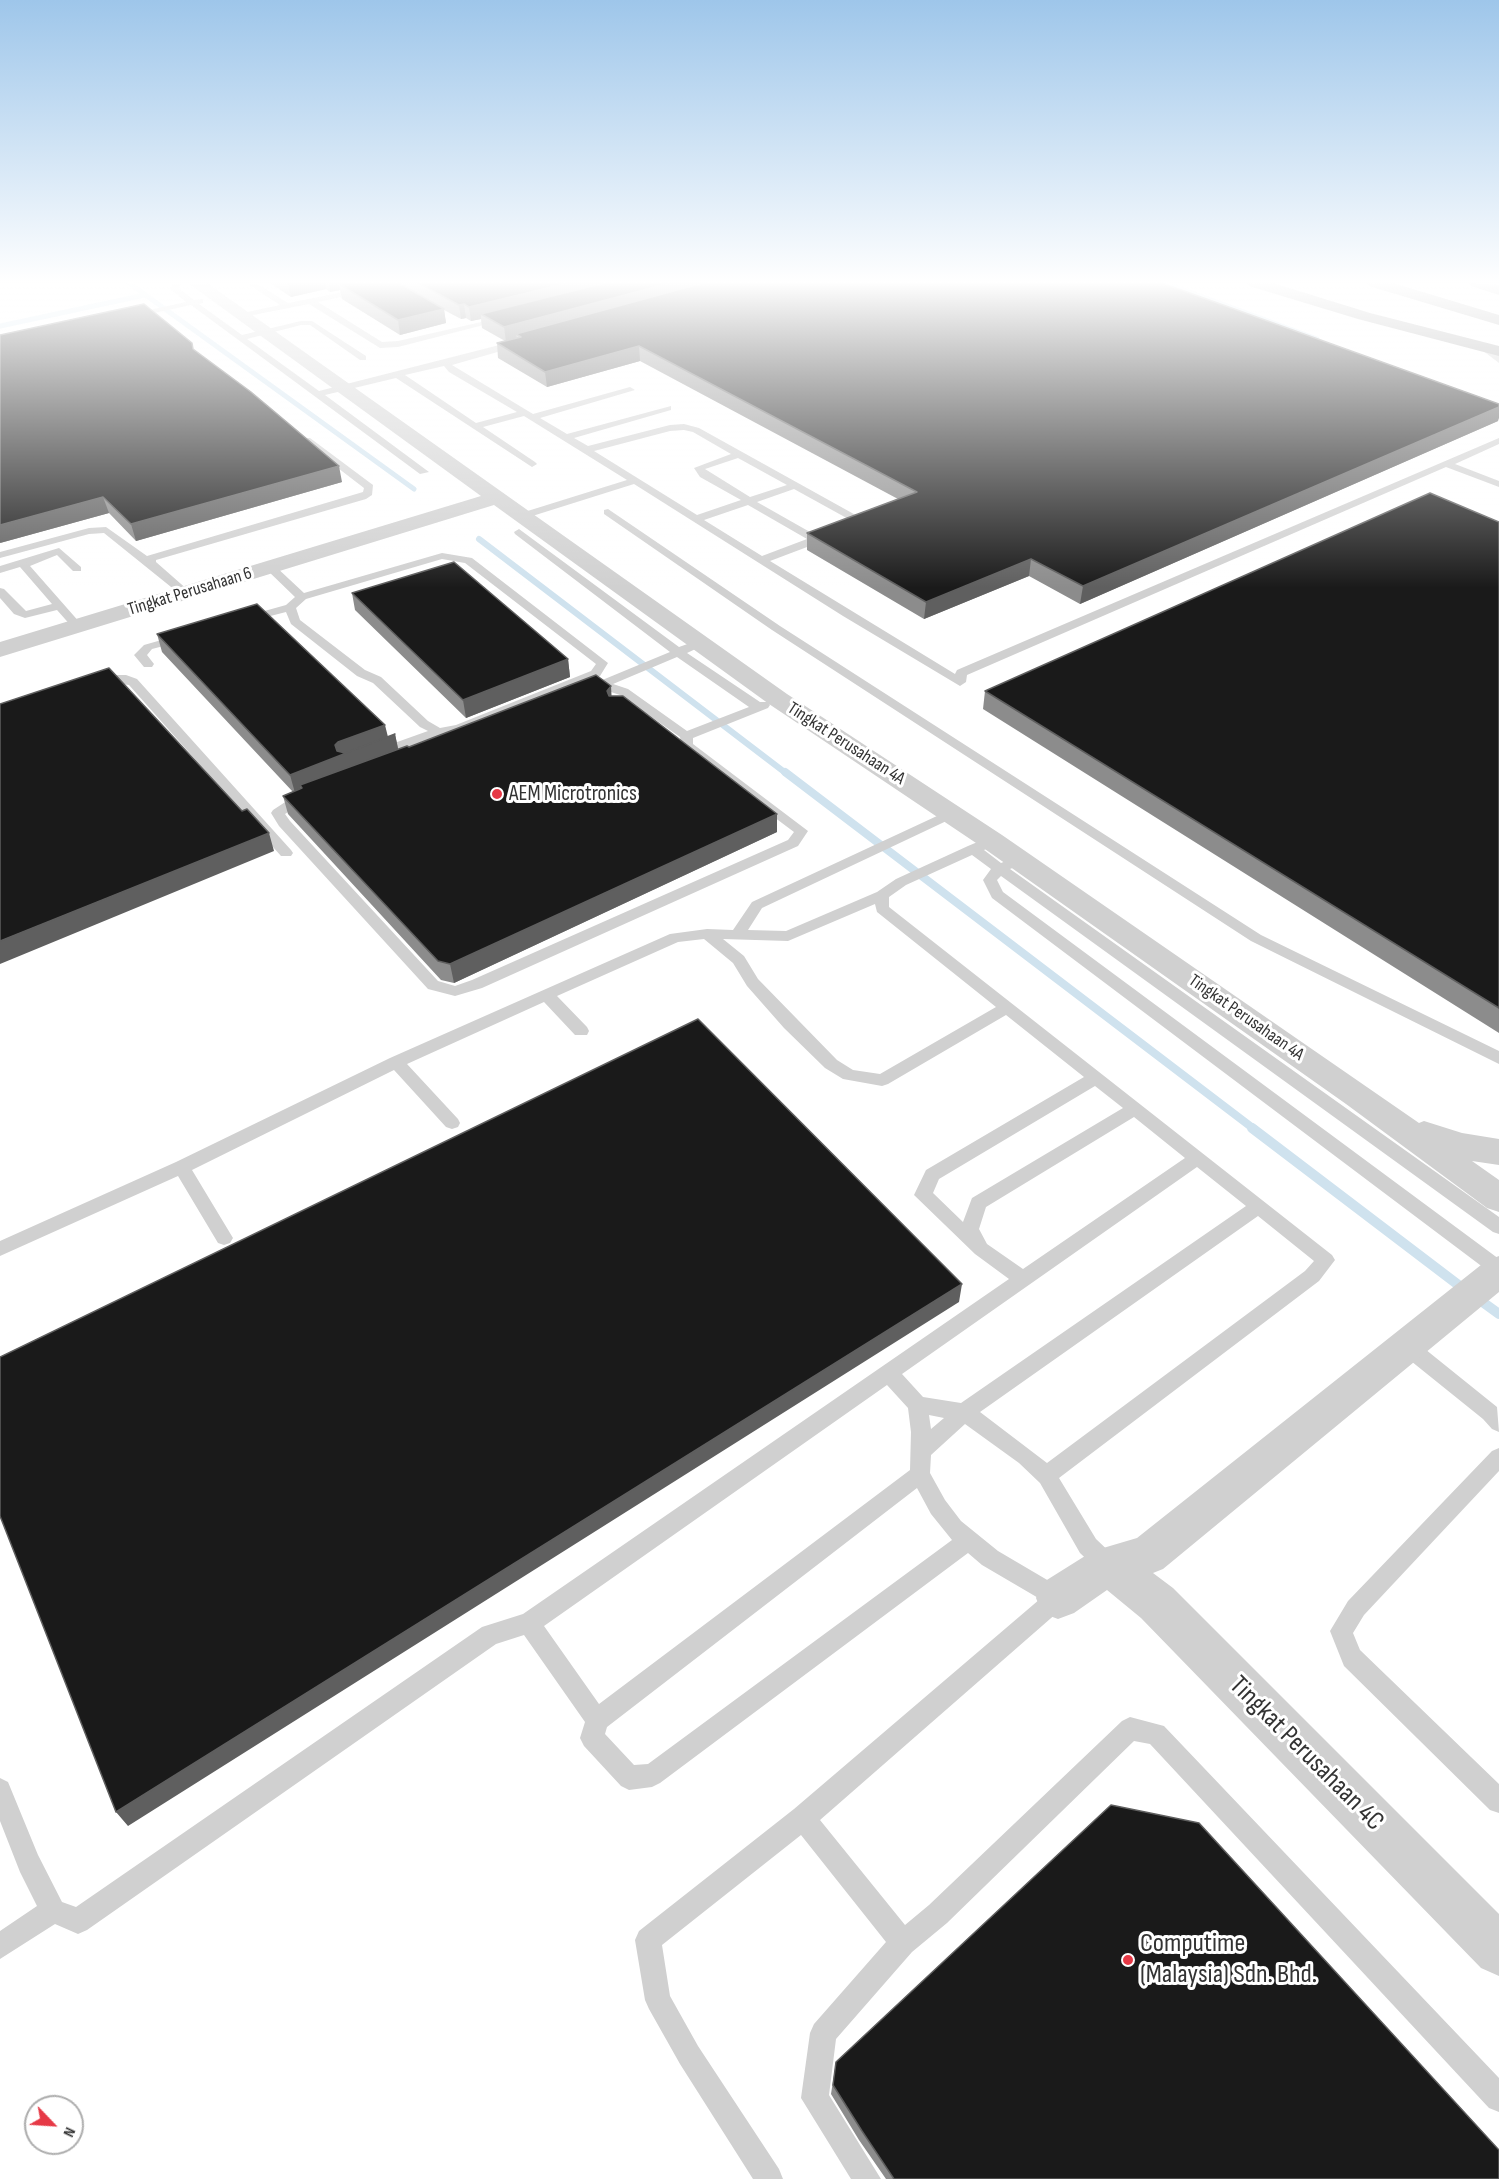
<!DOCTYPE html>
<html>
<head>
<meta charset="utf-8">
<style>
  body { margin:0 }
  #map { position:relative; width:1499px; height:2179px; overflow:hidden; background:#fff; font-family:"Sofia Sans Condensed",sans-serif }
  canvas { display:block }
  .north { position:absolute; left:24px; top:2095px; width:60px; height:60px; box-sizing:border-box; background:#fff; border:2px solid #adadad; border-radius:50%; rotate:115deg; font-size:16px; font-weight:700; line-height:24px; text-align:center; color:#333 }
  .north::after { content:''; display:block; margin:auto; width:21px; height:27px; background:#e63946; clip-path:polygon(50% 0,100% 100%,50% 72%,0 100%) }
</style>
</head>
<body>
<div id="map">
<canvas width="1499" height="2179"></canvas>
<div class="north">N</div>
</div>
<script>
const c = document.querySelector('canvas').getContext('2d');
c.lineJoin = 'round';
function poly(rows) {
  const path = new Path2D();
  for (const r of rows) {
    path.moveTo(r[0], r[1]);
    for (let i = 2; i < r.length; i += 2) path.lineTo(r[i], r[i + 1]);
  }
  return path;
}
function stroke(path, color, width, dash) {
  c.strokeStyle = color;
  c.lineWidth = width;
  c.lineCap = dash ? 'butt' : 'round';
  c.setLineDash(dash || []);
  c.stroke(path);
}
function paint(path, color) {
  c.fillStyle = color;
  c.fill(path, 'evenodd');
}
function label(font, color, halo, rows, align = 'center') {
  c.font = font + ' "Sofia Sans Condensed",sans-serif';
  c.lineWidth = 6;
  c.setLineDash([]);
  c.textBaseline = 'middle';
  c.strokeStyle = halo;
  c.fillStyle = color;
  for (const [text, x, y, turn = 0] of rows) {
    c.save();
    c.translate(x, y);
    c.rotate((+turn || 0) * Math.PI / 180);
    c.textAlign = isNaN(turn) ? turn : align;
    if (halo) c.strokeText(text, 0, 0);
    c.fillText(text, 0, 0);
    c.restore();
  }
}
const streamFar3 = poly([
  [129,283,414,489],
  [1165,283,1317,339],
  [0,326,145,295]
]);
const streamFar2 = poly([
  [479,539,787,774]
]);
const streamFar1 = poly([
  [785,772,1254,1129]
]);
const stream = poly([
  [1252,1128,1465,1290],
  [1477,1298,1499,1314]
]);
const lane = poly([
  [173,283,182,283,178,287,181,290,194,300,203,299,203,303,199,304,242,335,301,321,312,321,366,356,366,360,360,360,310,325,301,325,247,339,319,391,519,340,522,341,522,345,452,365,533,414,630,387,635,390,540,418,567,434,671,406,671,410,574,438,588,446,670,425,684,424,699,428,861,518,860,527,770,561,955,674,957,670,1499,438,1499,444,1455,464,1499,481,1499,487,1446,467,967,675,966,682,960,686,843,616,634,484,526,518,518,518,518,514,627,480,524,416,483,427,535,462,537,464,532,467,396,378,325,395,429,472,420,474,191,305,131,318,131,314,186,302,170,289,173,283],
  [444,366,449,372,517,412,476,423,405,375,444,366],
  [684,430,693,432,731,454,694,468,700,477,741,500,697,515,594,451,670,431,684,430],
  [738,458,787,485,750,497,705,469,738,458],
  [794,489,852,521,851,523,817,536,757,502,794,489],
  [748,505,807,539,762,556,704,520,748,505],
  [246,283,256,283,288,303,364,288,364,292,318,302,382,342,398,341,503,317,507,319,398,347,380,348,309,304,238,318,238,314,280,305,246,283],
  [1485,345,1499,356,1499,363,1482,350,1481,348,1485,345],
  [304,438,310,438,373,485,372,495,366,499,156,560,156,562,189,591,189,595,181,595,104,533,89,534,0,558,0,552,89,528,106,527,147,556,363,492,364,488,304,442,304,438],
  [608,509,780,626,1261,935,1499,1051,1499,1064,1251,941,772,630,604,514,604,510,608,509],
  [519,529,679,647,696,641,704,641,704,645,687,653,760,702,768,702,770,705,768,708,693,738,693,744,808,831,798,846,482,988,455,996,428,989,279,826,271,813,273,810,299,793,309,793,311,796,309,799,285,814,290,821,438,981,455,986,472,980,788,840,794,832,682,748,680,737,620,695,602,689,587,695,583,694,583,688,670,652,515,534,514,532,519,529],
  [677,657,749,707,687,731,628,689,613,684,677,657],
  [59,548,81,567,81,571,73,571,57,555,30,566,81,624,81,628,77,629,73,628,57,610,25,618,14,614,0,598,0,588,4,589,26,611,52,604,20,567,0,573,0,566,59,548],
  [442,553,472,558,608,663,600,676,463,731,441,735,382,757,372,757,371,754,372,751,428,731,420,727,373,683,357,676,291,624,286,612,247,622,241,619,243,617,286,605,295,597,266,569,266,565,274,565,304,593,442,553],
  [442,559,465,563,596,664,591,671,456,725,440,728,428,721,381,677,365,670,300,620,296,608,306,599,442,559],
  [179,635,183,637,183,641,152,649,147,655,154,664,152,667,144,667,134,655,144,645,179,635],
  [113,675,126,675,137,679,291,850,293,853,291,856,281,856,129,685,113,683,98,687,92,683,94,680,113,675],
  [952,809,959,813,957,816,762,908,748,930,786,931,877,892,896,879,968,846,987,838,997,838,999,841,997,844,984,850,1001,863,1019,856,1024,857,1026,860,1024,863,1010,869,1499,1217,1499,1234,1493,1232,1001,876,997,880,1003,892,1499,1259,1499,1276,1492,1274,992,898,983,880,991,869,972,855,906,885,889,897,889,907,1332,1255,1335,1260,1319,1281,1059,1478,1096,1539,1116,1558,1119,1565,1116,1572,1108,1575,1100,1572,1080,1553,1040,1483,1019,1463,965,1424,931,1455,930,1473,945,1500,961,1521,998,1551,1066,1591,1069,1598,1066,1605,820,1820,905,1925,929,1905,1122,1721,1130,1717,1164,1726,1499,2078,1499,2112,1489,2108,1150,1744,1134,1741,947,1923,912,1952,836,2039,829,2095,881,2179,851,2179,801,2098,810,2033,814,2024,886,1942,801,1835,662,1945,670,1996,698,2046,779,2169,783,2179,753,2179,680,2064,649,2009,645,2000,635,1940,639,1931,794,1809,1040,1599,982,1565,968,1553,660,1783,652,1787,629,1790,621,1786,584,1746,580,1738,585,1722,524,1635,496,1644,87,1930,78,1934,55,1924,0,1959,0,1931,37,1906,20,1872,0,1821,0,1778,8,1782,38,1855,62,1902,76,1907,482,1627,523,1614,1009,1279,975,1254,914,1195,926,1170,1084,1077,1006,1015,888,1084,882,1086,843,1079,825,1068,784,1028,747,986,733,963,704,939,678,942,557,996,587,1027,589,1031,587,1035,575,1035,544,1002,407,1064,458,1119,460,1123,458,1127,452,1129,446,1127,394,1070,192,1170,233,1238,230,1243,224,1245,218,1243,178,1176,0,1256,0,1241,176,1162,390,1058,670,934,707,929,733,930,752,902,952,809],
  [875,904,877,912,996,1007,880,1074,853,1070,837,1060,758,979,744,956,723,939,788,941,875,904],
  [1095,1086,1123,1108,972,1198,963,1222,933,1193,939,1179,1095,1086],
  [1134,1117,1185,1158,1023,1269,987,1244,979,1229,986,1207,1134,1117],
  [1197,1167,1246,1206,961,1403,923,1397,902,1374,1197,1167],
  [1258,1216,1314,1261,1305,1271,1047,1463,980,1412,1258,1216],
  [887,1385,908,1408,911,1432,910,1470,599,1704,544,1626,887,1385],
  [929,1415,944,1418,931,1429,929,1415],
  [917,1488,931,1514,952,1540,648,1764,634,1765,605,1734,607,1727,917,1488],
  [1408,1339,1415,1341,1497,1407,1499,1432,1492,1429,1483,1419,1401,1353,1398,1347,1401,1341,1408,1339],
  [1499,1448,1499,1471,1364,1615,1353,1633,1360,1650,1499,1784,1499,1813,1490,1810,1344,1666,1330,1631,1348,1601,1492,1451,1499,1448]
]);
const street = poly([
  [188,283,207,283,787,694,1002,835,1419,1123,1424,1121,1462,1133,1499,1139,1499,1165,1472,1161,1499,1180,1499,1212,1487,1208,1346,1104,982,847,769,704,494,505,0,657,0,642,481,496,188,283],
  [1499,1256,1499,1292,1163,1569,1153,1573,1173,1588,1499,1914,1499,1976,1481,1968,1141,1618,1107,1590,1074,1613,1058,1619,1042,1613,1036,1598,1042,1583,1093,1551,1137,1538,1486,1261,1499,1256]
]);
const highway = poly([
  [1247,283,1273,283,1370,313,1499,346,1499,356,1358,319,1249,286,1247,283],
  [1367,283,1393,283,1499,315,1499,325,1369,286,1367,283],
  [1469,283,1499,285,1499,295,1471,286,1469,283]
]);
const wall = poly([
  [270,283,1162,283,1498,421,1080,604,1029,576,924,619,807,550,807,533,898,499,640,361,547,387,498,358,497,343,505,341,482,328,481,319,471,321,466,318,461,319,444,310,446,323,400,335,342,299,340,290,330,292,326,289,291,297],
  [193,349,342,482,136,541,109,513,0,543],
  [1499,522,1499,1033,983,709,985,691],
  [352,593,568,659,570,677,466,718,355,610],
  [157,634,388,737,395,734,398,749,409,747,612,696,777,832,454,983,441,980,288,814,283,796,293,792,162,652],
  [836,2062,1499,2179,886,2179,859,2140,831,2094]
]);
const shadedWall = poly([
  [288,283,325,283,326,289,291,297],
  [329,283,371,283,339,284,340,290,330,292],
  [568,283,627,283,481,314,481,319,471,321,469,307],
  [670,283,723,283,521,337,516,334,517,339,506,342,504,327],
  [464,304,466,318,461,319,459,305],
  [444,309,446,323,400,335,398,320],
  [639,346,640,361,547,387,545,372],
  [1499,407,1499,418,1498,421,1080,604,1083,586],
  [339,466,342,482,136,541,131,524],
  [103,497,109,513,0,543,0,525],
  [1031,559,1029,576,924,619,926,602],
  [568,659,570,677,466,718,463,700],
  [611,686,612,704,607,691],
  [385,725,388,737,395,734,399,753,302,788,300,785,301,790,295,793,290,775,335,745,338,742],
  [777,814,777,832,454,983,450,964],
  [269,833,274,851,0,964,0,941],
  [962,1284,959,1302,128,1826,116,1812]
]);
const building = poly([
  [344,283,399,283,444,309,398,320,339,284,344,283],
  [418,283,568,283,469,307,464,304,459,305,418,283],
  [604,283,670,283,504,327,481,314,604,283],
  [703,283,1162,283,1499,404,1499,407,1083,586,1031,559,926,602,807,533,917,492,639,346,545,372,497,343,521,337,516,334,703,283],
  [144,304,192,343,193,349,251,392,339,466,131,524,103,497,0,525,0,335,144,304],
  [1430,493,1499,522,1499,1008,985,691,1430,493],
  [454,562,568,659,463,700,352,593,454,562],
  [257,604,385,725,338,742,335,745,337,751,345,753,395,734,290,775,157,634,257,604],
  [109,668,242,811,247,809,269,833,0,941,0,704,109,668],
  [596,675,611,686,607,691,609,696,623,696,777,814,450,964,438,961,283,796,302,788,300,785,407,746,409,747,596,675],
  [698,1019,962,1284,116,1812,0,1516,0,1357,698,1019],
  [1111,1805,1199,1823,1499,2150,1499,2179,894,2179,862,2131,833,2085,836,2062,1111,1805]
]);
const markers = [
  [497,794,6,"#e63946"],
  [1128,1960,6,"#e63946"]
];
const farStreetnames = [
  ["Tingkat Perusahaan 6",190,592,-17],
  ["Tingkat Perusahaan 4A",846,744,33],
  ["Tingkat Perusahaan 4A",1246,1018,35]
];
const poiNames = [
  ["AEM Microtronics",509,794]
];
const nearStreetnames = [
  ["Tingkat Perusahaan 4C",1306,1754,45]
];
const nearPoinames = [
  ["Computime",1140,1944],
  ["(Malaysia) Sdn. Bhd.",1140,1975]
];
stroke(streamFar3, '#cfe2ee', 5);
stroke(streamFar2, '#cfe2ee', 6);
stroke(streamFar1, '#cfe2ee', 8);
stroke(stream, '#cfe2ee', 10);
paint(lane, '#d0d0d0');
paint(street, '#d0d0d0');
paint(highway, '#9a9a9a');
paint(wall, '#8c8c8c');
paint(shadedWall, '#5f5f5f');
paint(building, '#1a1a1a');
stroke(building, '#5f5f5f', 1.5);
const sky = c.createLinearGradient(0, 0, 0, 588);
sky.addColorStop(0, '#9ec6ea');
sky.addColorStop(0.48, '#fff');
sky.addColorStop(1, '#ffffff00');
c.fillStyle = sky;
c.fillRect(0, 0, 1499, 588);
for (const [x, y, r, color] of markers) {
  const dot = new Path2D();
  dot.arc(x, y, r, 0, 2 * Math.PI);
  c.fillStyle = color;
  c.fill(dot);
  stroke(dot, '#fff', 2);
}
label('18px', '#333', '#fff', farStreetnames);
label('22px', '#333', '#fff', poiNames, 'left');
label('27px', '#333', '#fff', nearStreetnames);
label('27px', '#333', '#fff', nearPoinames, 'left');
</script>
</body>
</html>
